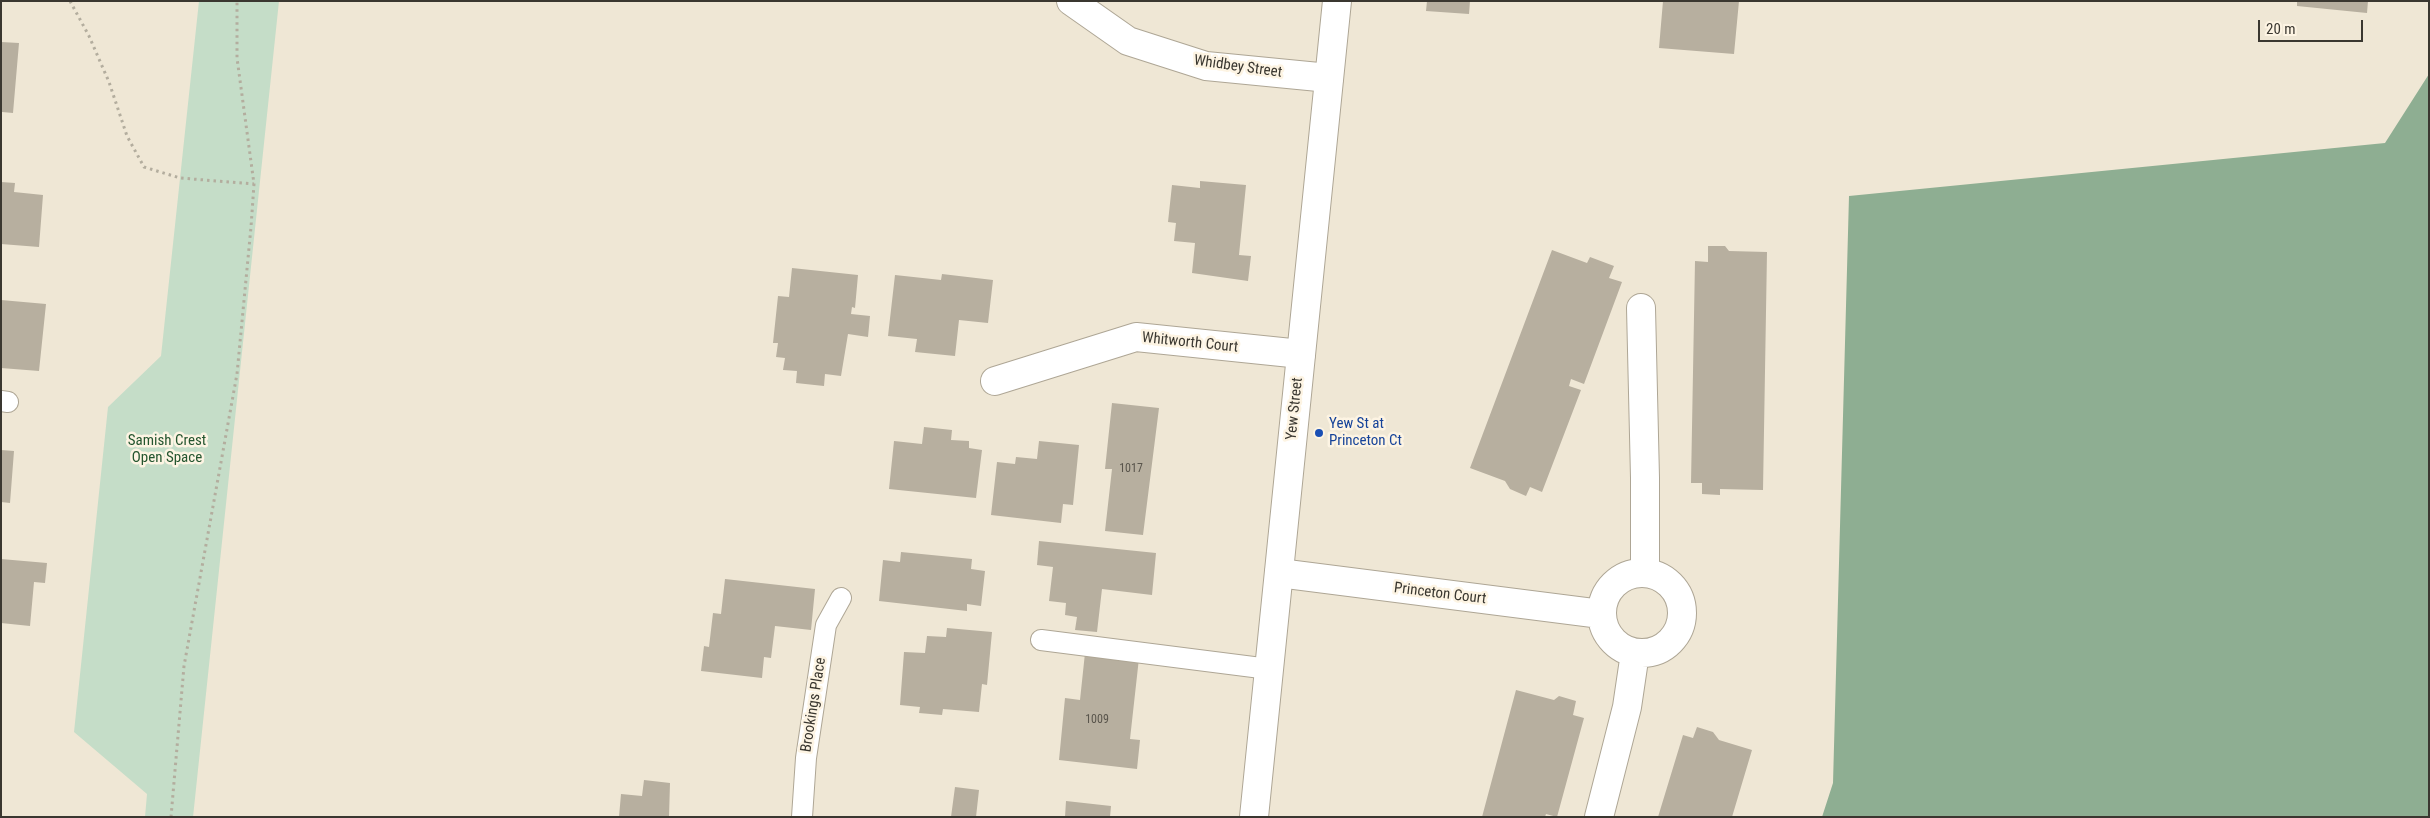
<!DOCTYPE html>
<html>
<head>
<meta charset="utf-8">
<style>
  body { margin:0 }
  #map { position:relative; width:2430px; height:818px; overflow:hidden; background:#efe7d5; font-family:"Roboto Condensed",sans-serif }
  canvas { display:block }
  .frame { position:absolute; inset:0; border:2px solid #3a3730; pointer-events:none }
  .scale { position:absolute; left:2258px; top:20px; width:105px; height:22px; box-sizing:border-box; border:2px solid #3a3730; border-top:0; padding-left:6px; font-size:15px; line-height:18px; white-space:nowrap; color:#3a3730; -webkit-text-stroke:4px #fdf4e3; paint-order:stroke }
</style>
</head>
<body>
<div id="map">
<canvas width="2430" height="818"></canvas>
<div class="frame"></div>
<div class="scale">20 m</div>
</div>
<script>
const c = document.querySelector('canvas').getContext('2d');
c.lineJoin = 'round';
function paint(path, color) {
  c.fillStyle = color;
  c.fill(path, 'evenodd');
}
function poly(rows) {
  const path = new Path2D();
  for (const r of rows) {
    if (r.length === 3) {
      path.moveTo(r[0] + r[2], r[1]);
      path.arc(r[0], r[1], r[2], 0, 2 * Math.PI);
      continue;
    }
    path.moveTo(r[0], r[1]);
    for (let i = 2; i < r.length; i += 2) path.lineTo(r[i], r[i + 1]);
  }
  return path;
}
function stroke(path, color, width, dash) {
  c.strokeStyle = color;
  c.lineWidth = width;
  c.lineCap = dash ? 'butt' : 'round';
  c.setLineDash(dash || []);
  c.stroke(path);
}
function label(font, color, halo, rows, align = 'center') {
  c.font = font + ' "Roboto Condensed",sans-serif';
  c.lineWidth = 5;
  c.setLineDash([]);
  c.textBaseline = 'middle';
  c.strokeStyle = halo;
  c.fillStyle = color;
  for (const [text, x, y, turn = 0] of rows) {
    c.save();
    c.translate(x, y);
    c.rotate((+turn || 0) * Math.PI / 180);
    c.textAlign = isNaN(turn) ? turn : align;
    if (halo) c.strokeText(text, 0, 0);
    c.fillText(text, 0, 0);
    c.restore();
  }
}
const green = poly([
  [199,1,279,1,193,817,145,817,147,794,74,732,108,407,161,356]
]);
const forest = poly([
  [2429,74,2429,817,1822,817,1833,783,1849,196,2385,143]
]);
const building = poly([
  [1427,1,1470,1,1469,14,1426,11],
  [1663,1,1739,1,1734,54,1659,48],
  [2297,1,2368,1,2367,13,2297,6],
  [1,42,19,43,13,113,2,112],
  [1200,181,1246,185,1239,255,1251,256,1248,281,1192,273,1195,243,1174,241,1176,223,1168,222,1172,185,1200,188],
  [1,182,15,183,14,192,43,195,39,247,1,244],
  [1708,246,1725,246,1729,251,1767,252,1763,490,1720,489,1720,495,1702,494,1702,483,1691,483,1695,261,1708,262],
  [1552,250,1587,263,1590,257,1614,266,1609,278,1622,282,1584,384,1571,379,1569,386,1581,390,1542,492,1530,487,1526,496,1510,489,1505,481,1470,468],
  [792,268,858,275,855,308,852,307,851,314,870,316,868,337,848,334,841,376,825,374,824,386,796,383,797,371,783,370,785,358,776,357,778,343,773,343,778,296,789,297],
  [942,274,993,280,988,323,959,320,955,356,915,352,917,339,888,336,895,275,941,280],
  [1,300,46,304,39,371,1,368],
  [1112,403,1159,408,1143,535,1105,531,1112,469,1105,469],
  [924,427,952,430,951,440,969,441,969,448,982,450,976,498,889,489,894,441,922,444],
  [1039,441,1079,445,1073,505,1063,504,1061,523,991,515,997,462,1015,464,1016,457,1037,459],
  [1,450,14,451,10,503,1,502],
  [1039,541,1156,553,1152,595,1102,589,1097,632,1075,630,1077,617,1065,615,1066,603,1049,601,1053,567,1037,565],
  [901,552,972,559,971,569,985,571,981,606,967,604,967,611,879,601,883,560,900,562],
  [1,559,47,563,45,583,34,582,30,626,1,623],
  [725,579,815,589,811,630,775,626,771,658,764,657,762,678,701,671,704,646,709,647,713,613,721,614],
  [947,628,992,632,987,685,982,684,979,712,943,709,942,715,919,713,920,707,900,705,904,652,925,653,927,636,946,637],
  [1085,653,1139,658,1130,739,1140,740,1137,769,1059,760,1065,698,1080,700],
  [1516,690,1554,700,1559,696,1576,701,1573,715,1584,718,1557,817,1546,814,1545,817,1482,817],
  [1697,727,1713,732,1719,740,1752,750,1732,817,1658,817,1683,735,1693,738],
  [644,780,670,783,669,817,619,817,621,794,642,796],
  [955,787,979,790,976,817,951,817],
  [1066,801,1111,806,1110,817,1065,817]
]);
const path = poly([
  [70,1,89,36,109,82,127,136,144,167,180,178,254,184],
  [171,817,184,666,237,374,251,227,254,184,237,58,237,1]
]);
const service = poly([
  [1,401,8,402],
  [1041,640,1269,669],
  [802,817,806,758,826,625,841,598]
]);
const minor = poly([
  [1071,1,1128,41,1206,66,1329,78],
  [1641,308,1645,478,1645,573],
  [995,381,1136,337,1301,354],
  [1279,573,1601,614],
  [1642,613,40],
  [1599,817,1627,707,1635,653]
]);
const tertiary = poly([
  [1254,817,1337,1]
]);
const markers = [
  [1319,433,5,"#1a4fb4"]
];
const numberNames = [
  ["1017",1131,469],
  ["1009",1097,720]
];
const streetNames = [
  ["Whidbey Street",1238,67,8],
  ["Whitworth Court",1190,343,6],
  ["Yew Street",1295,409,-84],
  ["Princeton Court",1440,594,7],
  ["Brookings Place",814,705,-81]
];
const transitNames = [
  ["Yew St at",1329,424],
  ["Princeton Ct",1329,441]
];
const parkNames = [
  ["Samish Crest",167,441],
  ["Open Space",167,458]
];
paint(green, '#c5ddc8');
paint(forest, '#8eae92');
paint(building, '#b7af9f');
stroke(service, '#aea695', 22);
stroke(minor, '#aea695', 30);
stroke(tertiary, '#aea695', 30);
stroke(path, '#b3ad9e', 3, [2.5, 4]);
stroke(service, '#fff', 20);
stroke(minor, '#fff', 28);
stroke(tertiary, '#fff', 28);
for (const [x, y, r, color] of markers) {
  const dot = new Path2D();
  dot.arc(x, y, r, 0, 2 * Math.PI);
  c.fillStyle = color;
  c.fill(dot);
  stroke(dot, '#fdf4e3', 2);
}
label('12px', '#59554c', null, numberNames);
label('15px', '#3a3730', '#fdf4e3', streetNames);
label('15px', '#164399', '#fdf4e3', transitNames, 'left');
label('15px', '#24552f', '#fdf4e3', parkNames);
</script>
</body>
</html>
